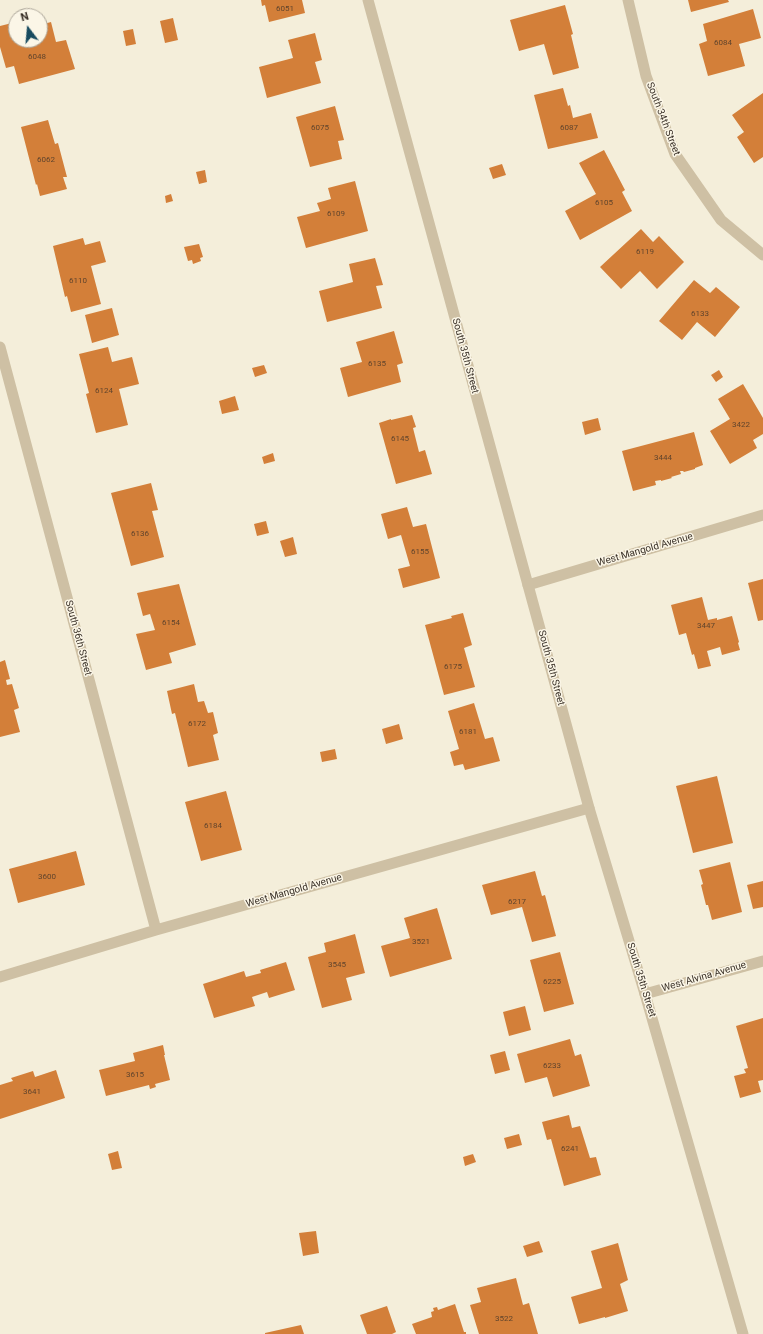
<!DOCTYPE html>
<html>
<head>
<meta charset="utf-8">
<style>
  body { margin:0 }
  #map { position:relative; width:763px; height:1334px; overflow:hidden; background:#f4eeda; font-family:Roboto,sans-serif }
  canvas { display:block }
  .north { position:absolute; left:8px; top:8px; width:40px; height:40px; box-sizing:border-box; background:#fbf6e7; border:1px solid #ada79a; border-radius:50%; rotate:344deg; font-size:11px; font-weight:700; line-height:16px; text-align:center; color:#393027 }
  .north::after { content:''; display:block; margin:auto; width:14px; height:18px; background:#184b5f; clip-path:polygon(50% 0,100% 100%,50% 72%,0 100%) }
</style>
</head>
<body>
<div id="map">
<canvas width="763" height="1334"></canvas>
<div class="north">N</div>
</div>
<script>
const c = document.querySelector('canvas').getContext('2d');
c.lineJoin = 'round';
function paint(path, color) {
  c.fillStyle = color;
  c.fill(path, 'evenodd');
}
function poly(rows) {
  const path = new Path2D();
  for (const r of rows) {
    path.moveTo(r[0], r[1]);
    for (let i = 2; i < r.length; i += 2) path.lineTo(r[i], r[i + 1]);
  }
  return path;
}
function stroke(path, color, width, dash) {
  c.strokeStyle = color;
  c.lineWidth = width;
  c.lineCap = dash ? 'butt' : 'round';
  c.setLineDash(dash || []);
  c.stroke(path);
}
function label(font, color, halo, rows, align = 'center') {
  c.font = font + ' Roboto,sans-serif';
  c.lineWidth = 3;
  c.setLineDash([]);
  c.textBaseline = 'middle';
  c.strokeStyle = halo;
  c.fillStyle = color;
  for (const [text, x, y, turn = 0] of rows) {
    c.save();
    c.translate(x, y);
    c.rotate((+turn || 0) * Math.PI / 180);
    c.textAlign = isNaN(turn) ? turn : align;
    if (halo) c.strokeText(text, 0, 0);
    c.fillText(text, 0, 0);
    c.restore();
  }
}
const building = poly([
  [261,0,302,0,305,13,269,22,265,5,262,6],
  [688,0,728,0,729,2,691,12],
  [565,5,573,34,571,35,579,68,553,75,544,44,519,51,510,20],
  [753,9,761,38,739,44,745,66,708,76,699,44,707,41,703,24],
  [173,18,178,40,165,43,160,21],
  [16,22,16,40,40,40,40,25,51,22,56,42,66,40,75,69,19,84,14,66,6,68,0,47,0,26],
  [133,29,136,44,126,46,123,31],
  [315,33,322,60,315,62,321,83,267,98,259,67,293,58,288,40],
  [563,88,568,106,570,105,573,118,591,113,598,138,548,149,534,95],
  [763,93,763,157,754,163,737,137,744,132,732,115],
  [335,106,344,140,338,141,342,159,310,167,296,117],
  [48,120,55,144,58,143,67,177,63,177,67,189,40,196,37,184,36,185,21,127],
  [604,150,625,190,622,192,632,211,580,240,565,211,596,194,579,163],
  [502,164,506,175,493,179,489,168],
  [205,170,207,182,199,184,196,172],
  [355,181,368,231,306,248,297,217,320,211,317,203,331,199,328,188],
  [171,194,173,201,166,203,165,196],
  [641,229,653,242,659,236,684,262,657,289,640,271,621,289,600,267],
  [83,238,85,245,100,241,106,262,91,266,101,304,71,312,67,296,65,297,53,246],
  [199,244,203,257,200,258,201,261,193,264,192,260,188,261,184,247],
  [375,258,383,285,376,286,382,308,327,322,319,291,353,282,349,264],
  [694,280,710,293,716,287,740,307,715,337,697,322,682,340,659,321],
  [112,308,119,335,92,343,85,315],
  [394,331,403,363,397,365,401,382,348,397,340,368,362,362,356,342],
  [108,347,112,362,132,357,139,384,119,389,128,425,96,433,86,394,89,393,79,354],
  [264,365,267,373,255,377,252,368],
  [719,370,723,377,716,382,711,375],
  [743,384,763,418,763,434,753,440,757,448,730,464,710,431,730,419,718,399],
  [235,396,239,410,222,414,219,401],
  [412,415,416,427,413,428,419,452,425,450,432,474,396,484,379,423,391,419,391,420],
  [598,418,601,430,585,435,582,422],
  [694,432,703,465,695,468,695,469,684,472,683,471,680,471,681,474,671,477,672,478,661,481,661,480,655,481,656,485,633,491,622,451],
  [273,453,275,461,264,464,262,457],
  [151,483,158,510,152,511,164,557,131,566,111,493],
  [407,507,413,527,426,524,440,578,403,588,398,569,410,566,401,535,388,539,381,514],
  [266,521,269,533,257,536,254,524],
  [293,537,297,554,285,557,280,541],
  [763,579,763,620,758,621,748,583],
  [179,584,196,645,169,653,172,663,146,670,136,634,155,630,150,614,143,616,137,593],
  [702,597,708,620,717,618,717,620,732,616,739,642,738,643,740,650,722,655,720,647,707,651,711,666,698,669,694,654,692,655,686,633,679,635,671,605],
  [463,613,472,645,464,648,475,687,444,695,425,625,452,618,451,616],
  [5,660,10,679,6,680,7,685,12,684,19,708,14,710,20,732,0,737,0,662],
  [194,684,198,702,204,701,208,713,213,712,218,733,213,735,219,760,188,767,175,713,172,714,167,691],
  [474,703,485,739,493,737,500,761,465,770,463,764,454,766,450,752,459,749,448,711],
  [399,724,403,739,386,744,382,729],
  [335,749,337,759,322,762,320,752],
  [717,776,733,843,693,853,676,786],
  [226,791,242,850,201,861,185,802],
  [76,851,85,885,18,903,9,869],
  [730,862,742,912,712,920,708,905,706,905,701,885,703,884,699,870],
  [535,871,542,896,545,895,556,936,532,942,522,907,491,915,482,885],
  [763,881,763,907,753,909,747,885],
  [437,908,452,959,390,977,381,946,410,938,404,918],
  [355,934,365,973,346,978,352,1000,322,1008,308,957,326,952,324,943],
  [560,952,574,1004,544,1012,530,960],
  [286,962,295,990,269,998,267,992,252,997,255,1006,214,1018,203,984,244,971,246,977,261,973,260,970],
  [525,1006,531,1030,509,1036,503,1012],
  [763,1018,763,1080,758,1081,761,1092,740,1098,734,1076,746,1073,744,1069,748,1068,736,1026],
  [570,1039,575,1056,581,1054,590,1086,553,1097,547,1077,525,1083,517,1054],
  [163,1045,165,1055,164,1055,170,1080,155,1084,156,1087,150,1089,149,1085,106,1096,99,1070,135,1061,133,1053],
  [505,1051,510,1070,495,1074,490,1055],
  [56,1070,65,1098,0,1119,0,1085,13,1081,11,1078,33,1071,35,1077],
  [569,1115,572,1128,580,1126,590,1158,596,1157,601,1175,564,1186,551,1139,547,1140,542,1122],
  [519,1134,522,1145,507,1149,504,1138],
  [118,1151,122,1168,112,1170,108,1154],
  [473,1154,476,1162,465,1166,463,1157],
  [316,1231,319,1253,303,1256,299,1233],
  [539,1241,543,1252,527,1257,523,1246],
  [618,1243,628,1280,620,1284,628,1311,605,1318,605,1317,579,1324,571,1297,602,1288,591,1251],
  [516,1278,523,1305,529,1303,538,1334,479,1334,470,1305,481,1302,477,1288],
  [455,1304,464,1332,466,1332,466,1334,416,1334,412,1324,432,1317,431,1312,434,1311,433,1308,437,1307,438,1310],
  [387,1306,396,1332,392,1334,367,1334,360,1315],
  [301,1325,304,1334,265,1334,265,1333]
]);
const minor = poly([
  [628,0,646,76,675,154,721,220,763,255],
  [0,347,156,930],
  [528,585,763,515],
  [0,977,156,930,589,808],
  [645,994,763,961]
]);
const tertiary = poly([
  [368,0,589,808,645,994,743,1334]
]);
const numberNames = [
  ["6051",285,9],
  ["6084",723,43],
  ["6048",37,57],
  ["6075",320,128],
  ["6087",569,128],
  ["6062",46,160],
  ["6105",604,203],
  ["6109",336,214],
  ["6119",645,252],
  ["6110",78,281],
  ["6133",700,314],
  ["6135",377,364],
  ["6124",104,391],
  ["3422",741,425],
  ["6145",400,439],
  ["3444",663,458],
  ["6136",140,534],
  ["6155",420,552],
  ["6154",171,623],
  ["3447",706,626],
  ["6175",453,667],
  ["6172",197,724],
  ["6181",468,732],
  ["6184",213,826],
  ["3600",47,877],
  ["6217",517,902],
  ["3521",421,942],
  ["3545",337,965],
  ["6225",552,982],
  ["6233",552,1066],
  ["3615",135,1075],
  ["3641",32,1092],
  ["6241",570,1149],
  ["3522",504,1319]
];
const streetNames = [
  ["South 34th Street",663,119,69],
  ["South 35th Street",465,356,75],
  ["West Mangold Avenue",645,550,-16],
  ["South 36th Street",78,638,75],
  ["South 35th Street",551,668,75],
  ["West Mangold Avenue",294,891,-16],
  ["West Alvina Avenue",704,977,-16],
  ["South 35th Street",641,980,73]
];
paint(building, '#d37f39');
stroke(minor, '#cec0a4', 11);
stroke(tertiary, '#cec0a4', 11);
label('8px', '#60442c', null, numberNames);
label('10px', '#393027', '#fbf6e7', streetNames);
</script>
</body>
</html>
